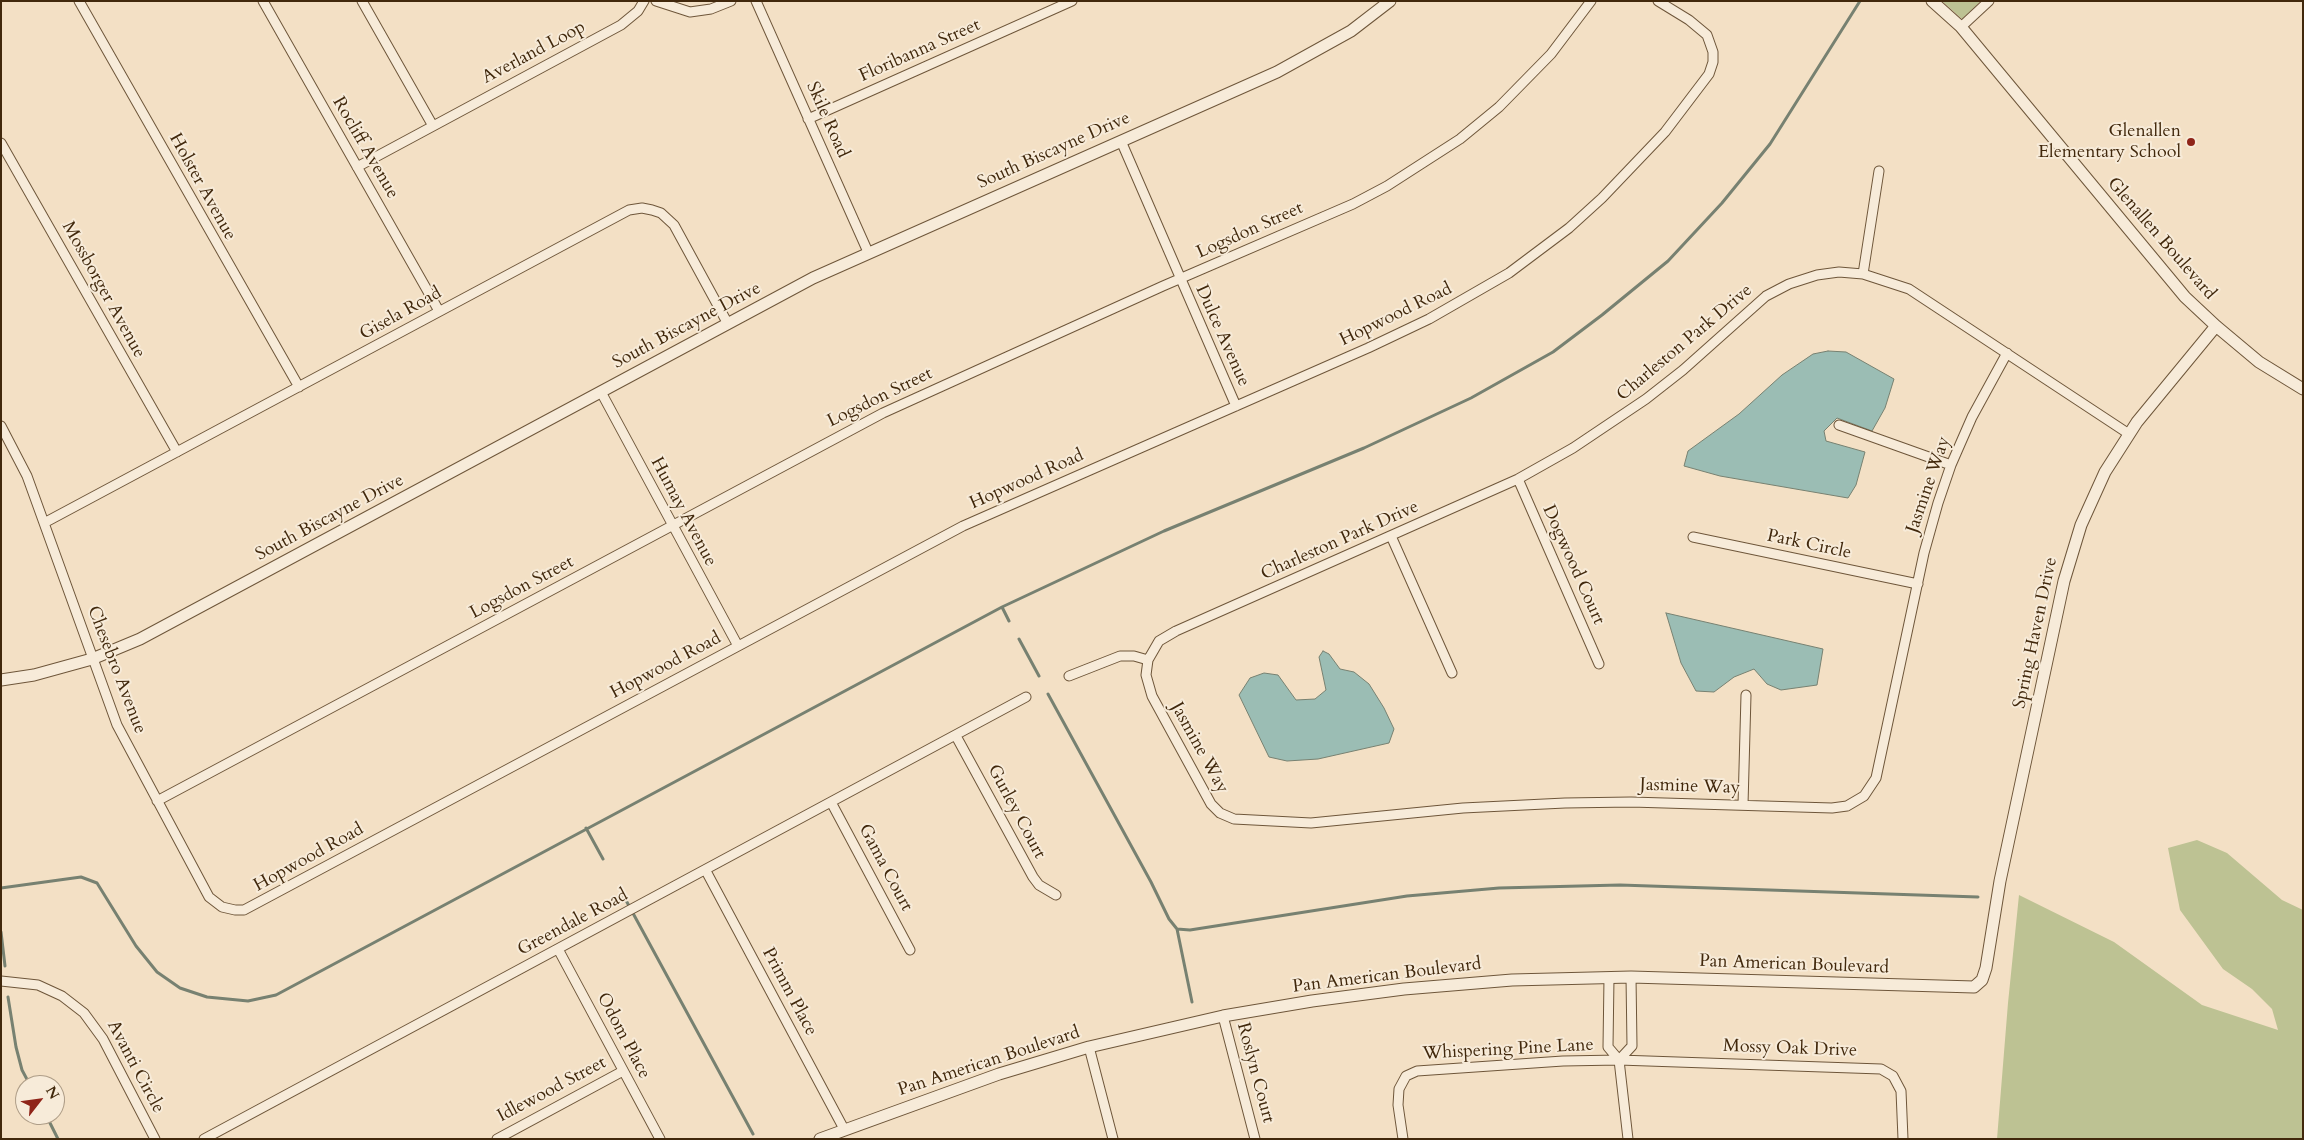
<!DOCTYPE html>
<html>
<head>
<meta charset="utf-8">
<style>
  body { margin:0 }
  #map { position:relative; width:2304px; height:1140px; overflow:hidden; background:#f3e0c5; font-family:Cardo,serif }
  canvas { display:block }
  .frame { position:absolute; inset:0; border:2px solid #41280c; pointer-events:none }
  .north { position:absolute; left:15px; top:1075px; width:50px; height:50px; box-sizing:border-box; background:#f7ebd9; border:1px solid #ae9d87; border-radius:50%; rotate:60deg; font-size:14px; font-weight:700; line-height:20px; text-align:center; color:#41280c }
  .north::after { content:''; display:block; margin:auto; width:18px; height:22px; background:#8f2418; clip-path:polygon(50% 0,100% 100%,50% 72%,0 100%) }
</style>
</head>
<body>
<div id="map">
<canvas width="2304" height="1140"></canvas>
<div class="frame"></div>
<div class="north">N</div>
</div>
<script>
const c = document.querySelector('canvas').getContext('2d');
c.lineJoin = 'round';
function paint(path, color) {
  c.fillStyle = color;
  c.fill(path, 'evenodd');
}
function poly(rows) {
  const path = new Path2D();
  for (const r of rows) {
    path.moveTo(r[0], r[1]);
    for (let i = 2; i < r.length; i += 2) path.lineTo(r[i], r[i + 1]);
  }
  return path;
}
function stroke(path, color, width, dash) {
  c.strokeStyle = color;
  c.lineWidth = width;
  c.lineCap = dash ? 'butt' : 'round';
  c.setLineDash(dash || []);
  c.stroke(path);
}
function label(font, color, halo, rows, align = 'center') {
  c.font = font + ' Cardo,serif';
  c.lineWidth = 4;
  c.setLineDash([]);
  c.textBaseline = 'middle';
  c.strokeStyle = halo;
  c.fillStyle = color;
  for (const [text, x, y, turn = 0] of rows) {
    c.save();
    c.translate(x, y);
    c.rotate((+turn || 0) * Math.PI / 180);
    c.textAlign = isNaN(turn) ? turn : align;
    if (halo) c.strokeText(text, 0, 0);
    c.fillText(text, 0, 0);
    c.restore();
  }
}
const green = poly([
  [1942,1,1981,1,1962,19],
  [2197,840,2227,853,2282,900,2303,910,2303,1139,1997,1139,2008,1003,2019,895,2114,942,2202,1005,2278,1030,2272,1009,2252,989,2223,969,2180,910,2168,848]
]);
const water = poly([
  [1828,351,1846,352,1894,379,1885,408,1872,431,1837,418,1824,431,1826,441,1865,452,1856,485,1848,498,1720,476,1684,466,1688,451,1739,414,1782,375,1813,354,1828,351],
  [1666,613,1823,649,1817,685,1781,690,1767,684,1754,669,1734,677,1714,692,1696,691,1681,663,1666,613],
  [1323,651,1329,654,1340,669,1354,672,1369,684,1384,708,1394,729,1389,743,1318,759,1287,761,1269,757,1239,695,1250,678,1264,673,1278,675,1296,700,1315,699,1326,690,1319,657,1323,651]
]);
const stream = poly([
  [1002,607,1009,621],
  [1019,639,1039,676],
  [1048,694,1151,882,1169,919,1177,929,1190,930,1407,896,1499,888,1620,885,1978,897],
  [586,828,603,859],
  [1,888,81,877,97,883,136,946,157,972,180,988,207,997,248,1001,276,995,1002,607,1164,531,1364,448,1471,398,1553,352,1602,315,1668,261,1722,203,1770,144,1860,1],
  [622,893,753,1134],
  [1177,929,1192,1002],
  [1,932,5,966],
  [8,997,16,1047,22,1070,30,1085],
  [46,1115,58,1139]
]);
const minor = poly([
  [79,1,299,387],
  [263,1,439,311],
  [362,1,433,126],
  [656,1,690,12,711,9,731,1],
  [756,1,868,252],
  [1961,27,1989,1],
  [808,119,1072,1],
  [1121,141,1236,406],
  [1,143,177,452],
  [357,167,621,25,638,11,644,1],
  [1863,274,1879,171],
  [601,392,738,646],
  [1839,425,1951,465],
  [1,426,27,476,117,725,209,897,222,907,235,910,244,910,963,526,1368,348,1429,319,1509,273,1569,228,1602,198,1665,132,1709,74,1713,62,1713,52,1707,35,1689,20,1658,1],
  [1518,479,1599,664],
  [44,523,629,210,642,208,652,210,661,213,674,225,728,324],
  [1391,536,1452,673],
  [1693,537,1918,584],
  [1148,660,1146,675,1152,696,1211,804,1220,813,1234,819,1311,823,1463,808,1565,803,1631,802,1832,808,1847,806,1864,796,1876,778,1924,553,1938,503,1951,465,1972,417,2007,353],
  [1069,676,1120,656,1134,656,1148,660,1159,641,1176,631,1518,479,1573,448,1646,399,1683,370,1766,296,1789,284,1817,275,1839,272,1863,274,1909,289,2129,434],
  [956,736,1033,877,1039,885,1056,895],
  [157,801,883,413,1163,286,1353,204,1387,186,1460,139,1499,107,1551,54,1591,1],
  [831,802,910,950],
  [1743,805,1746,695],
  [706,871,844,1129],
  [558,949,660,1139],
  [1609,978,1608,1047,1619,1060,1628,1139],
  [1,981,38,985,62,996,84,1013,103,1039,155,1139],
  [1223,1016,1255,1139],
  [1089,1047,1113,1139],
  [1619,1060,1632,1046,1631,977],
  [204,1139,1026,697],
  [497,1139,623,1071],
  [1403,1139,1398,1105,1399,1089,1406,1076,1417,1071,1563,1061,1619,1060,1881,1069,1893,1076,1901,1091,1903,1139]
]);
const tertiary = poly([
  [1932,1,1961,27,2185,297,2216,326,2259,362,2303,389],
  [1,680,34,675,92,659,140,639,813,278,1277,72,1351,31,1390,1],
  [820,1139,999,1074,1089,1047,1223,1016,1312,1001,1404,989,1512,980,1631,977,1974,987,1982,980,1986,968,2000,881,2064,581,2081,525,2105,472,2137,422,2216,326]
]);
const markers = [
  [2191,142,5,"#8f2418"]
];
const streetNames = [
  ["Floribanna Street",920,51,-24],
  ["Averland Loop",534,53,-28],
  ["Skile Road",827,120,66],
  ["Rocliff Avenue",365,148,60],
  ["South Biscayne Drive",1054,151,-24],
  ["Holster Avenue",202,187,61],
  ["Logsdon Street",1250,231,-24],
  ["Glenallen Boulevard",2161,239,49],
  ["Mossborger Avenue",103,290,61],
  ["Gisela Road",401,314,-29],
  ["Hopwood Road",1396,315,-26],
  ["South Biscayne Drive",687,326,-28],
  ["Dulce Avenue",1222,336,66],
  ["Charleston Park Drive",1685,343,-40],
  ["Logsdon Street",880,398,-26],
  ["Hopwood Road",1027,480,-24],
  ["Jasmine Way",1929,485,-71],
  ["Humay Avenue",683,512,62],
  ["South Biscayne Drive",330,518,-28],
  ["Charleston Park Drive",1340,541,-24],
  ["Park Circle",1809,545,12],
  ["Dogwood Court",1573,565,66],
  ["Logsdon Street",522,588,-28],
  ["Spring Haven Drive",2036,633,-78],
  ["Hopwood Road",666,666,-28],
  ["Chesebro Avenue",116,670,69],
  ["Jasmine Way",1199,748,61],
  ["Jasmine Way",1690,787,2],
  ["Gurley Court",1016,812,62],
  ["Hopwood Road",309,858,-29],
  ["Gama Court",885,868,62],
  ["Greendale Road",573,923,-28],
  ["Pan American Boulevard",1794,965,2],
  ["Pan American Boulevard",1387,976,-7],
  ["Primm Place",789,992,62],
  ["Odom Place",623,1036,62],
  ["Mossy Oak Drive",1790,1049,2],
  ["Whispering Pine Lane",1508,1050,-3],
  ["Pan American Boulevard",989,1062,-18],
  ["Avanti Circle",135,1067,62],
  ["Roslyn Court",1255,1073,75],
  ["Idlewood Street",552,1090,-28]
];
const poiNames = [
  ["Glenallen",2181,132],
  ["Elementary School",2181,153]
];
paint(green, '#bdc293');
paint(water, '#9bbdb4');
stroke(water, '#778171', 1);
stroke(stream, '#778171', 3);
stroke(minor, '#6e563a', 11);
stroke(tertiary, '#6e563a', 13);
stroke(minor, '#f7ebd9', 9);
stroke(tertiary, '#f7ebd9', 11);
for (const [x, y, r, color] of markers) {
  const dot = new Path2D();
  dot.arc(x, y, r, 0, 2 * Math.PI);
  c.fillStyle = color;
  c.fill(dot);
  stroke(dot, '#f7ebd9', 2);
}
label('18px', '#41280c', '#f7ebd9', streetNames);
label('18px', '#41280c', '#f7ebd9', poiNames, 'right');
</script>
</body>
</html>
